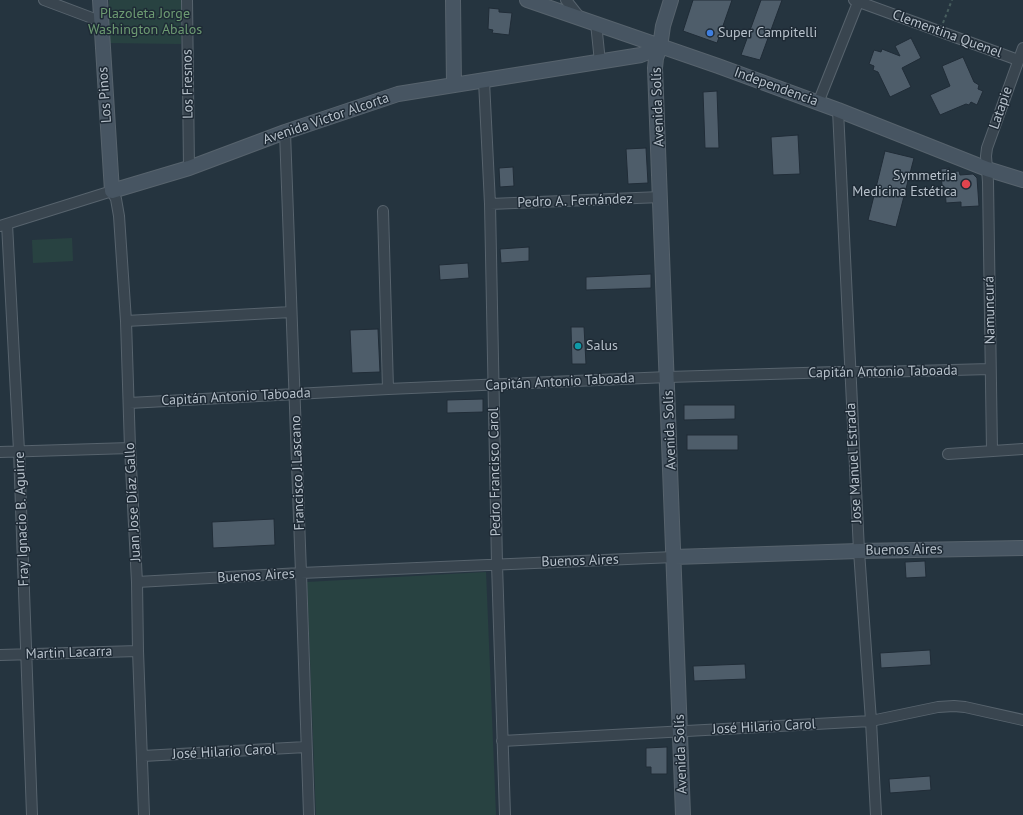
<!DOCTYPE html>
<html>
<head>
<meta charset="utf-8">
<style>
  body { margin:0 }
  canvas { display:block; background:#25343f }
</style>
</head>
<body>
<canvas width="1023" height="815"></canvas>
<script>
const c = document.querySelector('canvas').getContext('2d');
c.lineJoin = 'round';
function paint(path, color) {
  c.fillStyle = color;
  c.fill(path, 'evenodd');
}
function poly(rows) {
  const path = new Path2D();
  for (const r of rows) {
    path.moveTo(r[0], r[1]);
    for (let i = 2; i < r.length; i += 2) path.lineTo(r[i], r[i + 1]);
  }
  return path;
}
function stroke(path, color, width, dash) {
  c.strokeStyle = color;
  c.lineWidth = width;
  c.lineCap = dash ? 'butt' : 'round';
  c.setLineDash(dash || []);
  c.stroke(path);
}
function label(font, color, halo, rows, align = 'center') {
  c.font = font + ' "PT Sans",sans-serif';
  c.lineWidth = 3;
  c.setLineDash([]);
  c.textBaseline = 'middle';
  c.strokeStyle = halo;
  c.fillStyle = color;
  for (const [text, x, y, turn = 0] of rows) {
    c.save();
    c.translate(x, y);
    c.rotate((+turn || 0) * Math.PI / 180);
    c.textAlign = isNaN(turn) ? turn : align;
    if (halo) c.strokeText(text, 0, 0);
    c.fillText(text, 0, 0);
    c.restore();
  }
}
const green = poly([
  [109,0,181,0,181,44,109,43],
  [72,238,73,261,33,263,32,240],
  [486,572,496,815,316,815,307,582]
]);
const building = poly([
  [693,0,732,0,717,43,683,31,693,0],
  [761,0,782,0,760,60,741,55,761,0],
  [489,8,499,9,499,12,512,13,509,35,492,33,493,30,488,29,489,8],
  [911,38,921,58,902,68,911,87,890,97,878,72,873,70,874,66,869,64,874,50,881,52,882,49,900,56,895,46,911,38],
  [963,57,974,82,979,85,978,89,983,91,977,105,971,102,969,105,966,104,940,115,930,95,950,86,942,66,963,57],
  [717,91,719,148,705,148,703,92,717,91],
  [798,135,800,174,773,175,771,137,798,135],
  [646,148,648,183,628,184,626,149,646,148],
  [885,151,914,158,896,227,868,220,885,151],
  [513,167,514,186,500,187,499,168,513,167],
  [949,168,949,172,959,171,960,175,973,174,977,178,979,206,961,207,961,202,946,203,945,187,942,187,941,169,949,168],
  [529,247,529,261,501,263,500,249,529,247],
  [468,263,469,278,440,280,439,265,468,263],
  [651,274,651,288,586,290,586,277,651,274],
  [571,327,584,327,586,364,572,364,571,327],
  [378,329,380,372,352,373,350,330,378,329],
  [483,399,483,412,447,413,447,400,483,399],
  [684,405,735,405,735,419,684,420,684,405],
  [687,435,738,435,738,450,687,450,687,435],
  [274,519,275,545,213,548,212,522,274,519],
  [925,561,926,577,906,578,905,562,925,561],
  [930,650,931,665,881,668,880,653,930,650],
  [745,664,746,679,694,681,693,666,745,664],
  [667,747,667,774,651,774,651,767,646,767,646,748,667,747],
  [930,776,931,790,890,793,889,779,930,776]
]);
const path = poly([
  [943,23,952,0]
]);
const street = poly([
  [44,0,100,21],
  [187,0,189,168],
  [566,0,581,19],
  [854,0,1018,60],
  [596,23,600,62],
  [484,81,490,204,497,564,505,815],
  [818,103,859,0],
  [838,110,859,551,871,721,876,815],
  [285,132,301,573,309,815],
  [490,204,661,197],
  [383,211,388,389],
  [7,224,19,451,32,815],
  [0,226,112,191,116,199,119,216,126,321,130,448,137,582,138,651,144,815],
  [126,321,291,312],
  [129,403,388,389,668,377,837,372,876,372,990,369],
  [992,451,988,182,986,156,987,148,1023,48],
  [0,452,130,448],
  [948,454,1023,449],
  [137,582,301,573,674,557],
  [0,655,138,651],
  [502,741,871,721,938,707,954,706,965,707,1023,720],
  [143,756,306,747]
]);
const secondary = poly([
  [100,0,112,191,189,168,285,132,398,94,641,55,660,47],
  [453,0,454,85],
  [527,0,718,66,838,110,987,169,1023,180],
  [671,0,663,26,660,47,656,58,655,68,683,815],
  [674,557,859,551,1023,548]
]);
const markers = [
  [710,33,4,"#3f7fe0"],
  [966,184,5,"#e0444e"],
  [578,346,4,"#0f9aa8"]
];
const parkNames = [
  ["Plazoleta Jorge",145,14],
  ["Washington Abalos",145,30]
];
const poiNames = [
  ["Super Campitelli",718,33],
  ["Symmetria",957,176,"right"],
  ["Medicina Estética",957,192,"right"],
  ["Salus",586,346]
];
const streetNames = [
  ["Clementina Quenel",947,34,20],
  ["Los Fresnos",188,84,-91],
  ["Independencia",776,87,20],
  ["Los Pinos",105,95,-94],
  ["Avenida Solís",658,107,-92],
  ["Latapie",1001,108,-71],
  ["Avenida Victor Alcorta",326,119,-19],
  ["Pedro A. Fernández",575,201,-2],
  ["Namuncurá",990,310,-91],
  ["Capitán Antonio Taboada",883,372,-1],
  ["Capitán Antonio Taboada",560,382,-3],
  ["Capitán Antonio Taboada",236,397,-3],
  ["Avenida Solís",670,430,-92],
  ["Jose Manuel Estrada",854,463,-93],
  ["Pedro Francisco Carol",495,472,-91],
  ["Francisco J.Lascano",298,473,-92],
  ["Juan Jose Díaz Gallo",133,502,-93],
  ["Fray Ignacio B. Aguirre",22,519,-92],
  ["Buenos Aires",904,550,-1],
  ["Buenos Aires",580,561,-2],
  ["Buenos Aires",256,576,-3],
  ["Martin Lacarra",69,653,-2],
  ["José Hilario Carol",764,727,-3],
  ["José Hilario Carol",224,752,-3],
  ["Avenida Solís",681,754,-92]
];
paint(green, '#284241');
paint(building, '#4e5d6a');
stroke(building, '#202c37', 1);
stroke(street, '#57636d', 12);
stroke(secondary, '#57636d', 16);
stroke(path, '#475e5e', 2, [3, 3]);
stroke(street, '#39454f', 10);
stroke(secondary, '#475562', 14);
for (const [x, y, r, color] of markers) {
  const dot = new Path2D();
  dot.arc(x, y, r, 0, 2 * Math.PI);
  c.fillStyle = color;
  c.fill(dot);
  stroke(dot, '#1e2a35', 1.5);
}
label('14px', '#6d9b72', '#1e2a35', parkNames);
label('14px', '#b6c0ca', '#1e2a35', poiNames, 'left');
label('14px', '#b6c0ca', '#1e2a35', streetNames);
</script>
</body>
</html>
